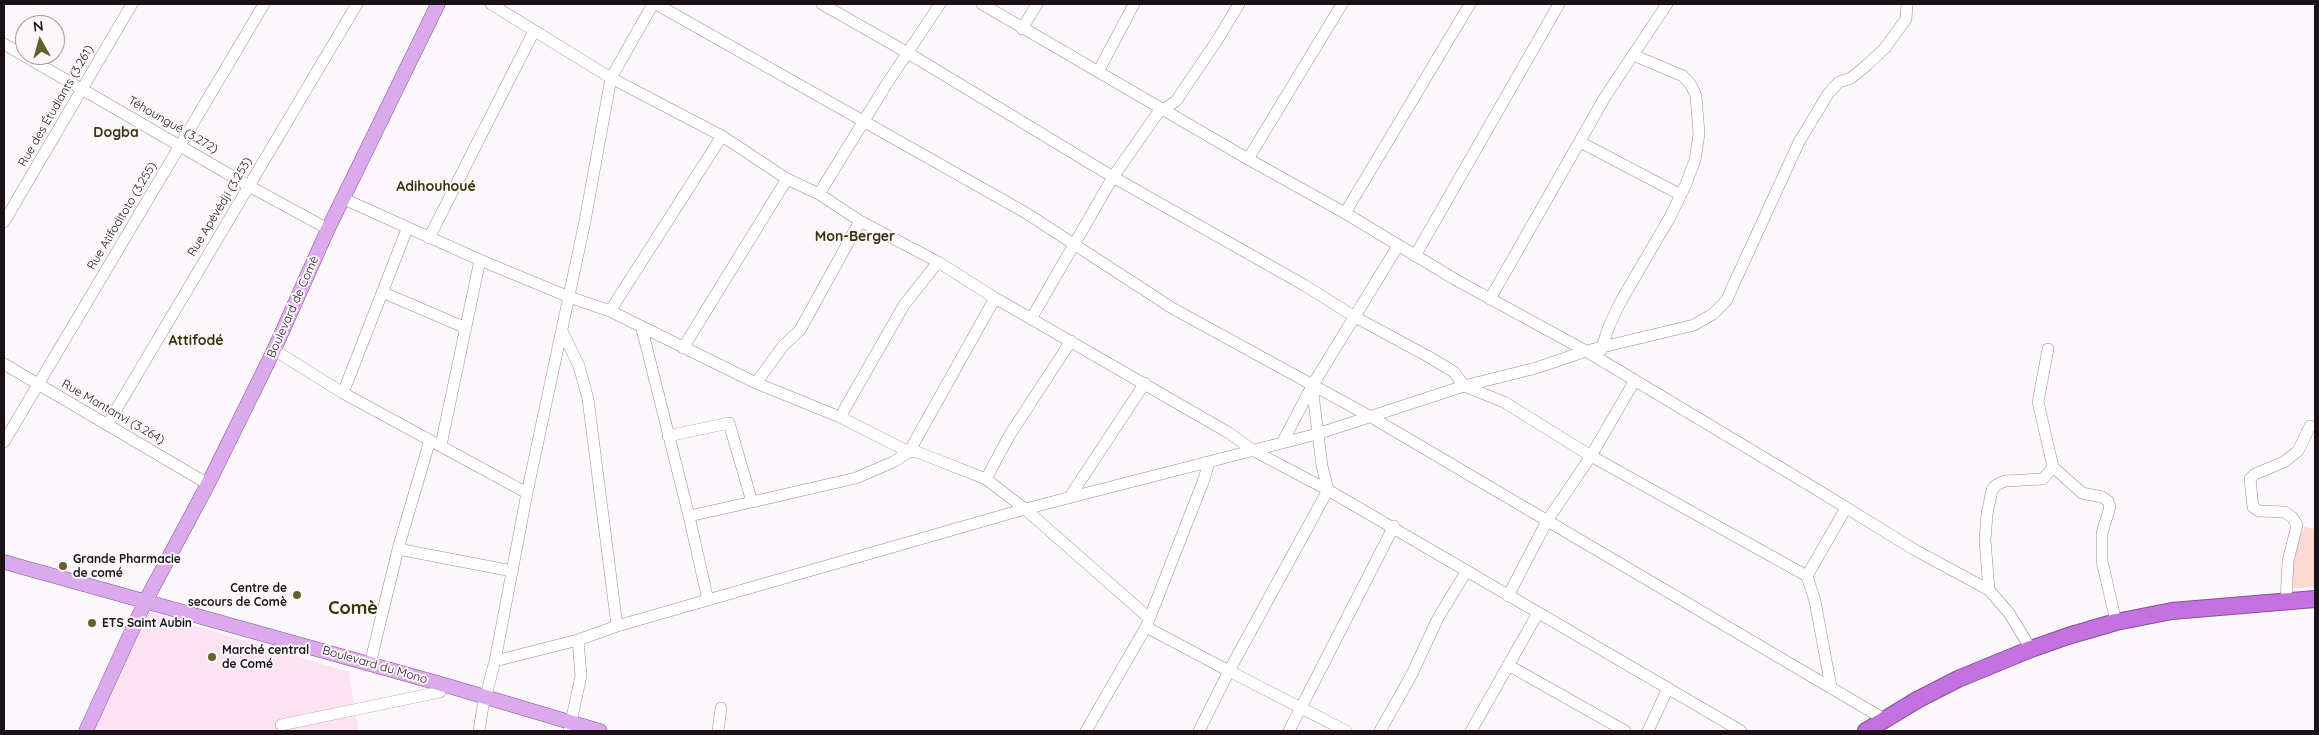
<!DOCTYPE html>
<html>
<head>
<meta charset="utf-8">
<style>
  body { margin:0 }
  #map { position:relative; width:2319px; height:735px; overflow:hidden; background:#fcf7fa; font-family:Quicksand,sans-serif }
  canvas { display:block }
  .frame { position:absolute; inset:0; border:5px solid #1a1217; pointer-events:none }
  .north { position:absolute; left:15px; top:15px; width:50px; height:50px; box-sizing:border-box; background:#fcf7fa; border:1px solid #a29b9f; border-radius:50%; rotate:353deg; font-size:14px; font-weight:700; line-height:20px; text-align:center; color:#1a1217 }
  .north::after { content:''; display:block; margin:auto; width:18px; height:22px; background:#63602c; clip-path:polygon(50% 0,100% 100%,50% 72%,0 100%) }
</style>
</head>
<body>
<div id="map">
<canvas width="2319" height="735"></canvas>
<div class="frame"></div>
<div class="north">N</div>
</div>
<script>
const c = document.querySelector('canvas').getContext('2d');
c.lineJoin = 'round';
function paint(path, color) {
  c.fillStyle = color;
  c.fill(path, 'evenodd');
}
function poly(rows) {
  const path = new Path2D();
  for (const r of rows) {
    path.moveTo(r[0], r[1]);
    for (let i = 2; i < r.length; i += 2) path.lineTo(r[i], r[i + 1]);
  }
  return path;
}
function stroke(path, color, width, dash) {
  c.strokeStyle = color;
  c.lineWidth = width;
  c.lineCap = dash ? 'butt' : 'round';
  c.setLineDash(dash || []);
  c.stroke(path);
}
function label(font, color, halo, rows, align = 'center') {
  c.font = font + ' Quicksand,sans-serif';
  c.lineWidth = 4;
  c.setLineDash([]);
  c.textBaseline = 'middle';
  c.strokeStyle = halo;
  c.fillStyle = color;
  for (const [text, x, y, turn = 0] of rows) {
    c.save();
    c.translate(x, y);
    c.rotate((+turn || 0) * Math.PI / 180);
    c.textAlign = isNaN(turn) ? turn : align;
    if (halo) c.strokeText(text, 0, 0);
    c.fillText(text, 0, 0);
    c.restore();
  }
}
const built = poly([
  [146,611,349,672,358,731,90,731]
]);
const green = poly([
  [2304,527,2315,529,2315,587,2292,588,2294,553]
]);
const minor = poly([
  [491,4,611,78,722,136,787,179,819,194,860,221,938,262,995,298,1229,433,1254,451,1328,490],
  [656,4,1026,213,1172,308,1371,417,1884,719],
  [822,4,908,53,1113,177,1304,285,1355,317,1429,357,1454,372,1464,386,1504,402,1591,456,1807,576,1815,601,1831,687],
  [982,4,1248,159,1345,213,1456,280,1586,351,1806,483,1915,550,1989,590,2009,613,2031,649],
  [1022,29,1037,4],
  [4,44,249,186,328,229],
  [1099,70,1134,4],
  [1580,142,1681,195],
  [1248,159,1342,4],
  [819,194,886,85,940,4],
  [344,199,480,260,569,297,610,311,756,383,840,417,909,452,917,452,930,457,986,479,1025,509,1149,618],
  [1345,213,1470,4],
  [4,222,132,4],
  [429,238,534,31],
  [1415,256,1559,4],
  [382,292,466,328],
  [1490,299,1605,97,1667,4],
  [610,311,722,136],
  [1031,319,1113,177,1157,114,1176,101,1218,39,1239,4],
  [642,329,689,516,708,600],
  [562,331,579,366,588,399,617,626],
  [683,348,787,179],
  [2048,349,2038,402,2053,467,2082,493,2102,497,2108,501,2110,507,2102,533,2102,561,2116,622],
  [274,350,343,393,527,493],
  [1601,350,1609,326,1621,301,1670,217,1686,184,1695,160,1699,134,1696,96,1691,85,1683,76,1633,55],
  [4,364,208,484],
  [756,383,783,346,800,330,860,221],
  [1312,386,1322,466,1328,490],
  [343,393,407,229],
  [840,417,904,305,938,262],
  [107,425,357,4],
  [668,436,729,423,752,502,689,516],
  [4,442,264,4],
  [1282,443,1312,386,1398,246],
  [441,445,480,260],
  [986,479,1009,436,1071,341],
  [1069,498,1145,383],
  [752,502,856,478,893,462,909,452,995,298],
  [398,549,512,571],
  [1807,576,1846,508],
  [1989,590,1985,540,1987,514,1992,490,1996,485,2005,481,2043,479,2053,467],
  [1508,596,1547,521,1591,456,1635,380],
  [2286,601,2288,561,2297,525,2292,517,2284,512,2259,511,2253,507,2250,479,2255,474,2284,462,2298,451,2310,426],
  [1146,627,1229,671,1199,731],
  [495,661,578,640,617,626,1025,509,1317,434,1464,386,1536,368,1586,351,1694,325,1713,314,1726,301,1799,142,1828,94,1839,82,1851,78,1867,65,1885,48,1906,19,1907,4],
  [370,664,398,549,430,440],
  [1508,665,1625,731],
  [281,725,440,692],
  [479,731,483,706,495,661,527,493,585,221,611,78,653,4],
  [569,731,581,676,578,640],
  [718,731,721,708],
  [1086,731,1146,627,1203,482,1209,463],
  [1289,731,1394,526],
  [1346,731,1229,671,1328,490,1741,731],
  [1380,731,1412,674,1438,618,1466,572],
  [1471,731,1538,613],
  [1648,731,1668,688]
]);
const major = poly([
  [4,562,445,685,600,731],
  [86,731,145,602,208,484,274,350,328,229,438,4]
]);
const highway = poly([
  [1866,731,1917,700,1958,679,2031,649,2068,636,2116,622,2172,611,2315,599]
]);
const markers = [
  [63,566,5,"#63602c"],
  [297,595,5,"#63602c"],
  [92,623,5,"#63602c"],
  [212,657,5,"#63602c"]
];
const streetNames = [
  ["Rue des Étudiants (3.261)",56,106,-60],
  ["Téhoungué (3.272)",173,125,30],
  ["Rue Apévédji (3.253)",220,207,-59],
  ["Rue Atifoditoto (3.255)",122,216,-59],
  ["Boulevard de Comè",293,307,-66],
  ["Rue Mantanvi (3.264)",113,412,30],
  ["Boulevard du Mono",375,665,16]
];
const poiNames = [
  ["Grande Pharmacie",73,559],
  ["de comé",73,573],
  ["Centre de",287,588,"right"],
  ["secours de Comè",287,602,"right"],
  ["ETS Saint Aubin",102,623],
  ["Marché central",222,650],
  ["de Comé",222,664]
];
const neighbourhoodNames = [
  ["Dogba",116,133],
  ["Adihouhoué",436,187],
  ["Mon-Berger",855,237],
  ["Attifodé",196,341]
];
const districtNames = [
  ["Comè",353,609]
];
paint(built, '#fde3f2');
paint(green, '#fcd9d3');
stroke(minor, '#a08997', 12);
stroke(major, '#88509a', 15);
stroke(highway, '#88509a', 18);
stroke(minor, '#fff', 11);
stroke(major, '#dbaaec', 14);
stroke(highway, '#c372e0', 16);
for (const [x, y, r, color] of markers) {
  const dot = new Path2D();
  dot.arc(x, y, r, 0, 2 * Math.PI);
  c.fillStyle = color;
  c.fill(dot);
  stroke(dot, '#fcf7fa', 2);
}
label('12px', '#1a1217', '#fcf7fa', streetNames);
label('bold 12px', '#1a1217', '#fcf7fa', poiNames, 'left');
label('bold 14px', '#373409', '#fcf7fa', neighbourhoodNames);
label('bold 18px', '#373409', '#fcf7fa', districtNames);
</script>
</body>
</html>
